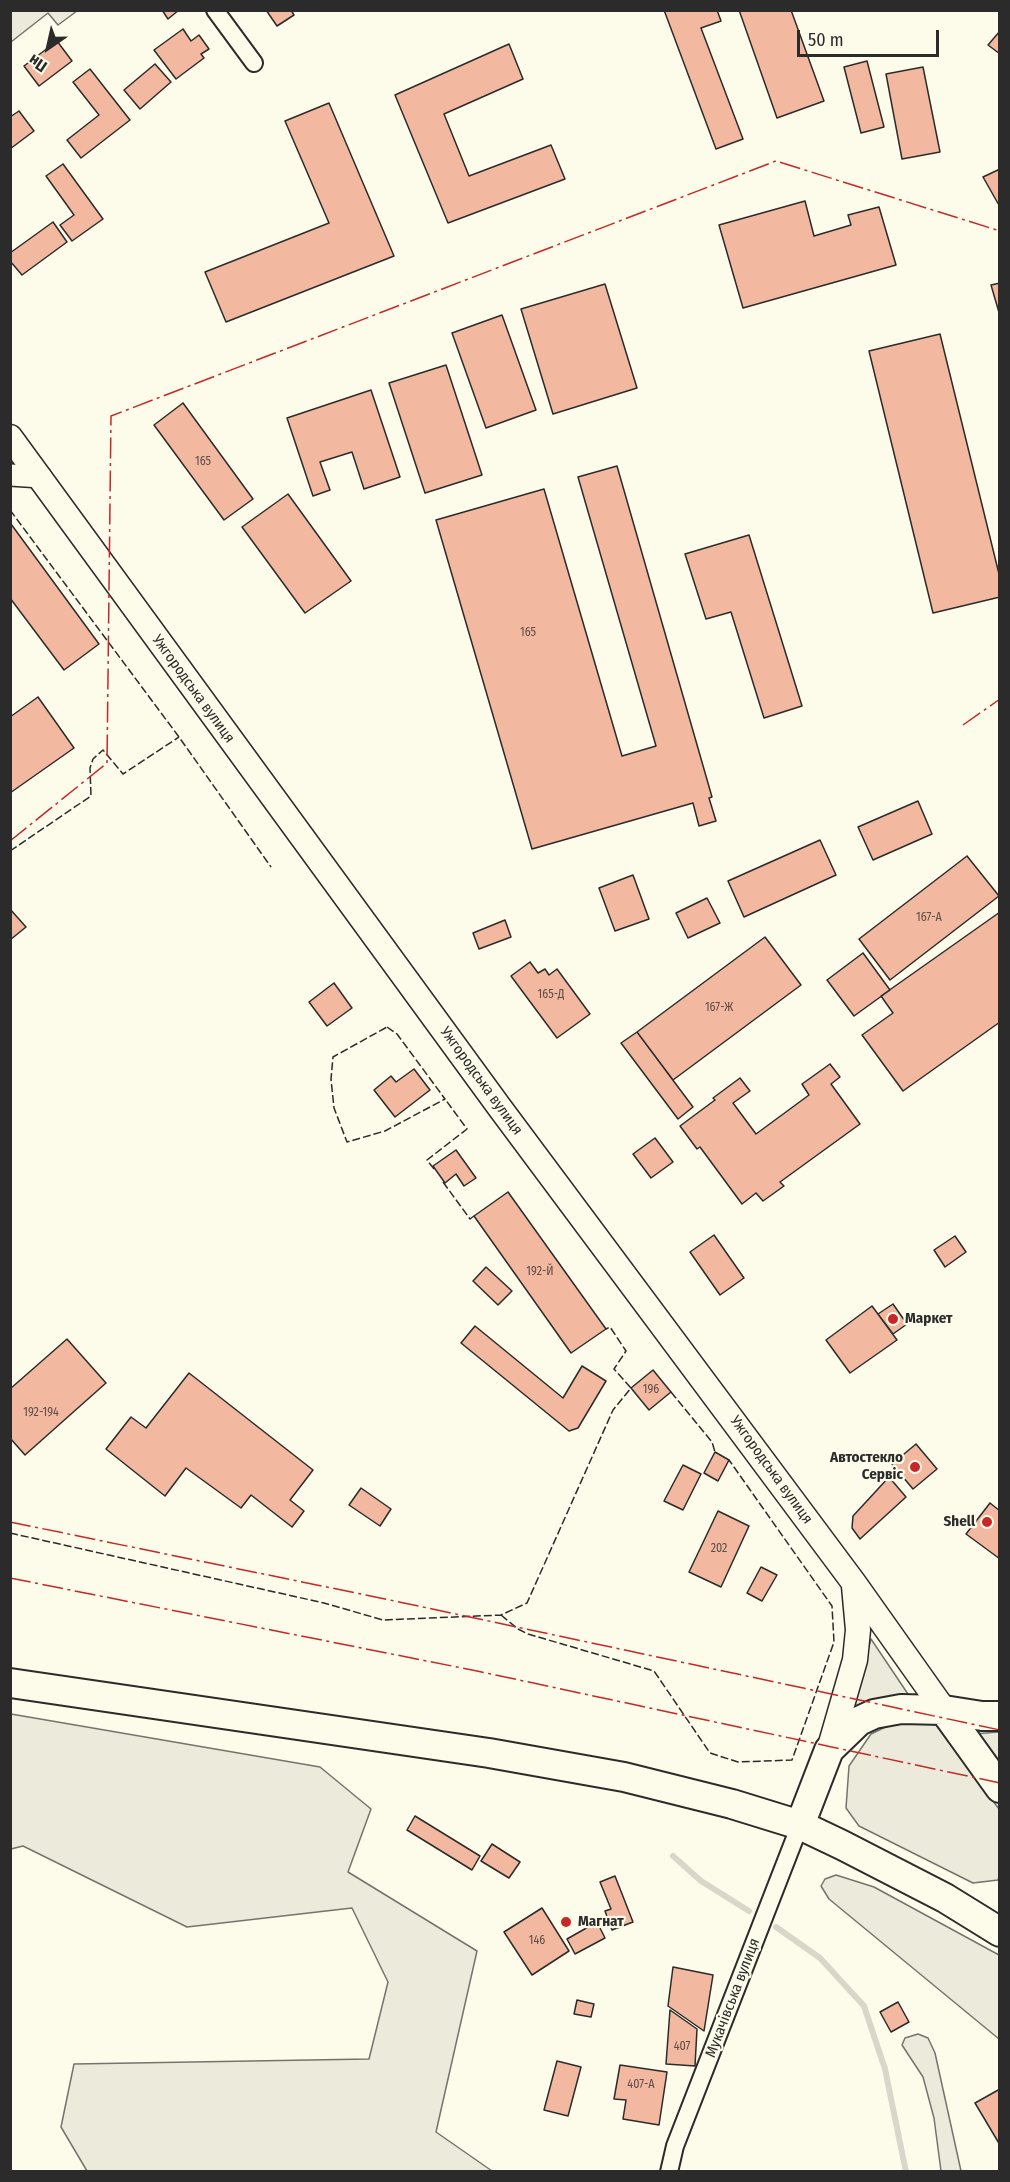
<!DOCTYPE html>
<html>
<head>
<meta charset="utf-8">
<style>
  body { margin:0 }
  #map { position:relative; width:1010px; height:2182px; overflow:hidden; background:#fdfbea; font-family:"Fira Sans Condensed",sans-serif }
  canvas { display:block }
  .frame { position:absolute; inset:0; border:12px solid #2b2b2b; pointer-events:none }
  .north { position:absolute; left:18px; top:18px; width:60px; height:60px; -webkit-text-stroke:4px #fdfbea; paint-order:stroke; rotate:214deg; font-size:16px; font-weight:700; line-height:24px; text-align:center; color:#2b2b2b }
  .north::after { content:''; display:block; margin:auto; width:21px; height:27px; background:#2b2b2b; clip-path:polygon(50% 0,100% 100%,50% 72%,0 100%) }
  .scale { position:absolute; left:797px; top:30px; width:142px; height:27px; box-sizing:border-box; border:3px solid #2b2b2b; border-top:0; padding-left:8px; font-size:18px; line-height:21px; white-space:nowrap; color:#2b2b2b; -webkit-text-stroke:4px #fdfbea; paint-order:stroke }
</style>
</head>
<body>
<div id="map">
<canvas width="1010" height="2182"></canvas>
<div class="frame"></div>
<div class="north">Пн</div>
<div class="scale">50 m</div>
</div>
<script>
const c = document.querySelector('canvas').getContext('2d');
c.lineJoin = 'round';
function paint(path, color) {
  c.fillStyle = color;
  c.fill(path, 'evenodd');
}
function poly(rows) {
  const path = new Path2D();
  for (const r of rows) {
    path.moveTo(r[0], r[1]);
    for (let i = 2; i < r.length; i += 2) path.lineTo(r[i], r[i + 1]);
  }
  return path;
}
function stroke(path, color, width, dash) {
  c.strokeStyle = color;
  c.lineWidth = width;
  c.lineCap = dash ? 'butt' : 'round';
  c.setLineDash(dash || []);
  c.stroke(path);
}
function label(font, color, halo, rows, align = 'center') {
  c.font = font + ' "Fira Sans Condensed",sans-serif';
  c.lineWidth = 4.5;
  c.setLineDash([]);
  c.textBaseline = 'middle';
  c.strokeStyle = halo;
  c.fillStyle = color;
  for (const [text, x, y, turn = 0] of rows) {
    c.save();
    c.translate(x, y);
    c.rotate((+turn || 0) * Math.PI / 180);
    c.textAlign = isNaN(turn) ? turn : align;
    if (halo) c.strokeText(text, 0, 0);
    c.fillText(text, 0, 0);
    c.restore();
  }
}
const green = poly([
  [10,11,11,10,77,11,58,25,48,13,11,42,10,11],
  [871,1639,914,1703,850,1716,871,1639],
  [11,1714,320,1767,371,1809,348,1872,477,1951,436,2132,492,2171,87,2171,61,2127,74,2064,369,2059,388,1982,352,1908,187,1927,23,1846,11,1849,11,1714],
  [900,1720,936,1725,999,1809,999,1877,998,1880,973,1883,859,1826,846,1808,849,1766,871,1734,900,1720],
  [999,1732,999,1768,973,1734,999,1732],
  [836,1875,874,1887,999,1955,999,2039,829,1899,821,1886,825,1879,836,1875],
  [918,2034,928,2038,935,2053,961,2171,941,2171,934,2118,923,2077,902,2045,905,2038,918,2034]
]);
const stream = poly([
  [673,1856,701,1881,749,1911],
  [776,1927,820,1958,864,2006,885,2069,906,2172]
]);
const building = poly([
  [162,10,179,10,168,19,162,10],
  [266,10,291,10,294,15,277,26,266,10],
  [664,10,717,10,721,21,701,28,743,139,716,149,664,10],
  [739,10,791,10,824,101,777,118,739,10],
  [183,29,191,41,199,35,209,49,201,54,204,58,176,79,154,50,183,29],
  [1000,31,1000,54,988,45,1000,31],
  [57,41,72,61,39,86,24,66,57,41],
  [509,44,523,79,444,114,469,176,551,145,565,179,448,223,395,95,509,44],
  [867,61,884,127,861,133,844,67,867,61],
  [155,64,171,82,140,109,124,90,155,64],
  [923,67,940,152,902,159,886,74,923,67],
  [90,69,130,120,81,158,67,140,99,115,73,82,90,69],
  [329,103,394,256,226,322,205,272,329,223,285,121,329,103],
  [19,111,34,131,10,149,10,117,19,111],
  [63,164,103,219,72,241,60,225,74,215,46,176,63,164],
  [1000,169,1000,207,983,177,1000,169],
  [805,201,814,236,851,225,848,215,879,207,896,265,743,308,719,225,805,201],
  [53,222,67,242,22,275,10,261,10,253,53,222],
  [1000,283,1000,316,991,285,1000,283],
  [605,284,637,388,553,414,521,309,605,284],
  [502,315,536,410,486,428,452,333,502,315],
  [940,334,1000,578,1000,597,933,613,869,351,940,334],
  [446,365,482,475,425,493,389,383,446,365],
  [371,390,400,477,364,489,352,452,320,462,330,490,313,496,287,418,371,390],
  [183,403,253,499,224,520,154,425,183,403],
  [617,466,712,797,709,798,716,821,699,826,693,803,532,849,436,520,544,489,622,756,656,746,578,477,617,466],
  [288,494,351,581,305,613,242,527,288,494],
  [11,524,99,644,64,670,10,598,11,524],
  [749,535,802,706,764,718,731,612,706,619,685,554,749,535],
  [38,697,74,748,10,793,10,717,38,697],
  [918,801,932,834,873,860,858,827,918,801],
  [820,840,836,875,744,917,728,881,820,840],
  [967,856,999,896,890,980,859,939,967,856],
  [633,875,649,919,615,931,599,888,633,875],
  [707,898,720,923,688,938,676,913,707,898],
  [10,909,26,927,10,940,10,909],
  [1000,912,1000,1022,903,1091,862,1035,893,1013,881,996,1000,912],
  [505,920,511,937,479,949,473,933,505,920],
  [765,937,801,985,673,1080,637,1032,765,937],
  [863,953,890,990,854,1016,827,980,863,953],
  [530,962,538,973,545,969,549,975,557,969,590,1014,557,1038,511,976,530,962],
  [334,983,352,1008,327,1026,309,1002,334,983],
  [637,1032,693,1107,678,1119,621,1043,637,1032],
  [830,1064,840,1077,831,1084,860,1124,780,1182,784,1186,763,1201,756,1193,742,1204,700,1147,697,1149,680,1126,715,1100,713,1098,740,1078,750,1091,733,1103,756,1134,809,1095,802,1084,830,1064],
  [414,1069,430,1090,395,1117,374,1090,391,1076,396,1082,414,1069],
  [655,1138,673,1162,651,1178,633,1154,655,1138],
  [456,1150,476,1178,464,1186,456,1174,445,1183,433,1166,456,1150],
  [508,1192,606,1329,571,1353,474,1216,508,1192],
  [714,1235,744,1278,720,1295,690,1252,714,1235],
  [955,1236,966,1252,945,1267,934,1250,955,1236],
  [486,1267,512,1291,498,1305,473,1281,486,1267],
  [893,1304,907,1324,893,1334,878,1314,893,1304],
  [872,1306,897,1340,850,1373,826,1340,872,1306],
  [475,1326,563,1398,582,1366,606,1381,578,1428,569,1431,461,1343,475,1326],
  [67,1339,106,1383,25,1455,10,1438,10,1389,67,1339],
  [653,1370,671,1392,649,1410,631,1388,653,1370],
  [189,1373,313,1470,290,1500,304,1511,292,1527,251,1495,241,1508,186,1468,165,1496,106,1449,131,1417,146,1428,189,1373],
  [916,1444,937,1469,913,1489,892,1464,916,1444],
  [715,1452,729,1460,718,1481,704,1473,715,1452],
  [683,1465,701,1474,683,1510,664,1501,683,1465],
  [889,1477,906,1497,860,1539,852,1528,853,1516,889,1477],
  [361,1488,391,1509,380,1526,349,1505,361,1488],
  [990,1503,1000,1511,1000,1559,966,1534,990,1503],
  [718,1511,749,1526,721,1587,689,1572,718,1511],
  [761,1567,777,1575,762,1601,747,1593,761,1567],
  [415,1816,480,1856,472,1870,407,1830,415,1816],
  [492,1844,520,1862,509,1878,481,1861,492,1844],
  [615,1876,633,1922,612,1930,605,1911,611,1909,600,1882,615,1876],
  [542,1908,569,1951,532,1975,504,1932,542,1908],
  [597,1922,605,1938,575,1954,567,1939,597,1922],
  [673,1967,713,1975,704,2031,668,2006,673,1967],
  [577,2000,594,2004,591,2017,574,2014,577,2000],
  [898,2002,909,2022,891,2032,880,2012,898,2002],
  [670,2010,697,2029,695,2066,666,2064,670,2010],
  [557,2061,581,2067,568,2116,544,2110,557,2061],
  [620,2065,667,2072,659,2125,623,2119,626,2100,614,2099,620,2065],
  [1000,2089,1000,2145,975,2103,1000,2089]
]);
const minor = poly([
  [215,10,254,63],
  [669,2172,675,2146,800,1825]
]);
const tertiary = poly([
  [10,475,41,477]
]);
const secondary = poly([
  [10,437,500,1108,854,1583,944,1710],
  [829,1750,855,1660,858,1630,854,1586]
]);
const trunk = poly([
  [10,1683,489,1753,624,1777,732,1804,800,1825,842,1845,945,1898,1000,1932],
  [944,1710,1000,1788],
  [800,1825,829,1750,859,1721,874,1714,901,1709,944,1710,982,1716,1000,1716]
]);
const fence = poly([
  [10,510,179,737,271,867],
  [10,851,91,796,90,768,93,759,103,750,123,774,179,737],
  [387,1027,397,1034,445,1099,385,1131,347,1142,334,1108,331,1079,333,1057,387,1027],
  [434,1169,427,1160,467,1129,445,1099],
  [443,1182,470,1219,474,1216],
  [671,1392,712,1442,715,1452],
  [10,1533,324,1603,383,1620,501,1615,527,1603,613,1410,631,1388,614,1369,626,1351,610,1327,606,1329],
  [501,1615,518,1629,528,1634,654,1671,710,1753,738,1762,792,1760,834,1642,832,1606,729,1460]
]);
const power = poly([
  [963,725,1000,699],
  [10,841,107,763,111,416,776,161,1000,231],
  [10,1522,390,1600,1000,1730],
  [10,1578,477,1671,1000,1783]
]);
const markers = [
  [893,1319,6,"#c62828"],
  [915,1467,6,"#c62828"],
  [987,1522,6,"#c62828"],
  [566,1922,6,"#c62828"]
];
const numberNames = [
  ["165",203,462],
  ["165",528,633],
  ["167-А",929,918],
  ["165-Д",551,995],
  ["167-Ж",719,1008],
  ["192-Й",540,1272],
  ["196",651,1390],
  ["192-194",41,1413],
  ["202",719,1549],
  ["146",537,1941],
  ["407",682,2047],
  ["407-А",641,2085]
];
const streetNames = [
  ["Ужгородська вулиця",193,689,54],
  ["Ужгородська вулиця",481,1081,54],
  ["Ужгородська вулиця",771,1470,54],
  ["Мукачівська вулиця",733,1998,-69]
];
const poiNames = [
  ["Маркет",905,1319],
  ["Автостекло",903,1458,"right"],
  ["Сервіс",903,1475,"right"],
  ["Shell",975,1522,"right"],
  ["Магнат",578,1922]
];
paint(green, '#ecebdb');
stroke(green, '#74746e', 1.5);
stroke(stream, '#d8d7c9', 6);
paint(building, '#f2b8a0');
stroke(building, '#2b2b2b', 1.5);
stroke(minor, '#2b2b2b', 20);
stroke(tertiary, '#2b2b2b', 24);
stroke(secondary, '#2b2b2b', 27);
stroke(trunk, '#2b2b2b', 32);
stroke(minor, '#fdfbea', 16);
stroke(tertiary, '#fdfbea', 21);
stroke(secondary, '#fdfbea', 24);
stroke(trunk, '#fdfbea', 28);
stroke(fence, '#2b2b2b', 1.5, [8, 3]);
stroke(power, '#c62828', 1.5, [21, 4.5, 3, 4.5]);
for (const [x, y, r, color] of markers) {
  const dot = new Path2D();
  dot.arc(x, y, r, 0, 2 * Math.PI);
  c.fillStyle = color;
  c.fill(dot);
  stroke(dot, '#fdfbea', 2);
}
label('12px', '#5d4e48', null, numberNames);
label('15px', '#2b2b2b', '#fdfbea', streetNames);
label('bold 15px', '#2b2b2b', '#fdfbea', poiNames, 'left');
</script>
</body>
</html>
